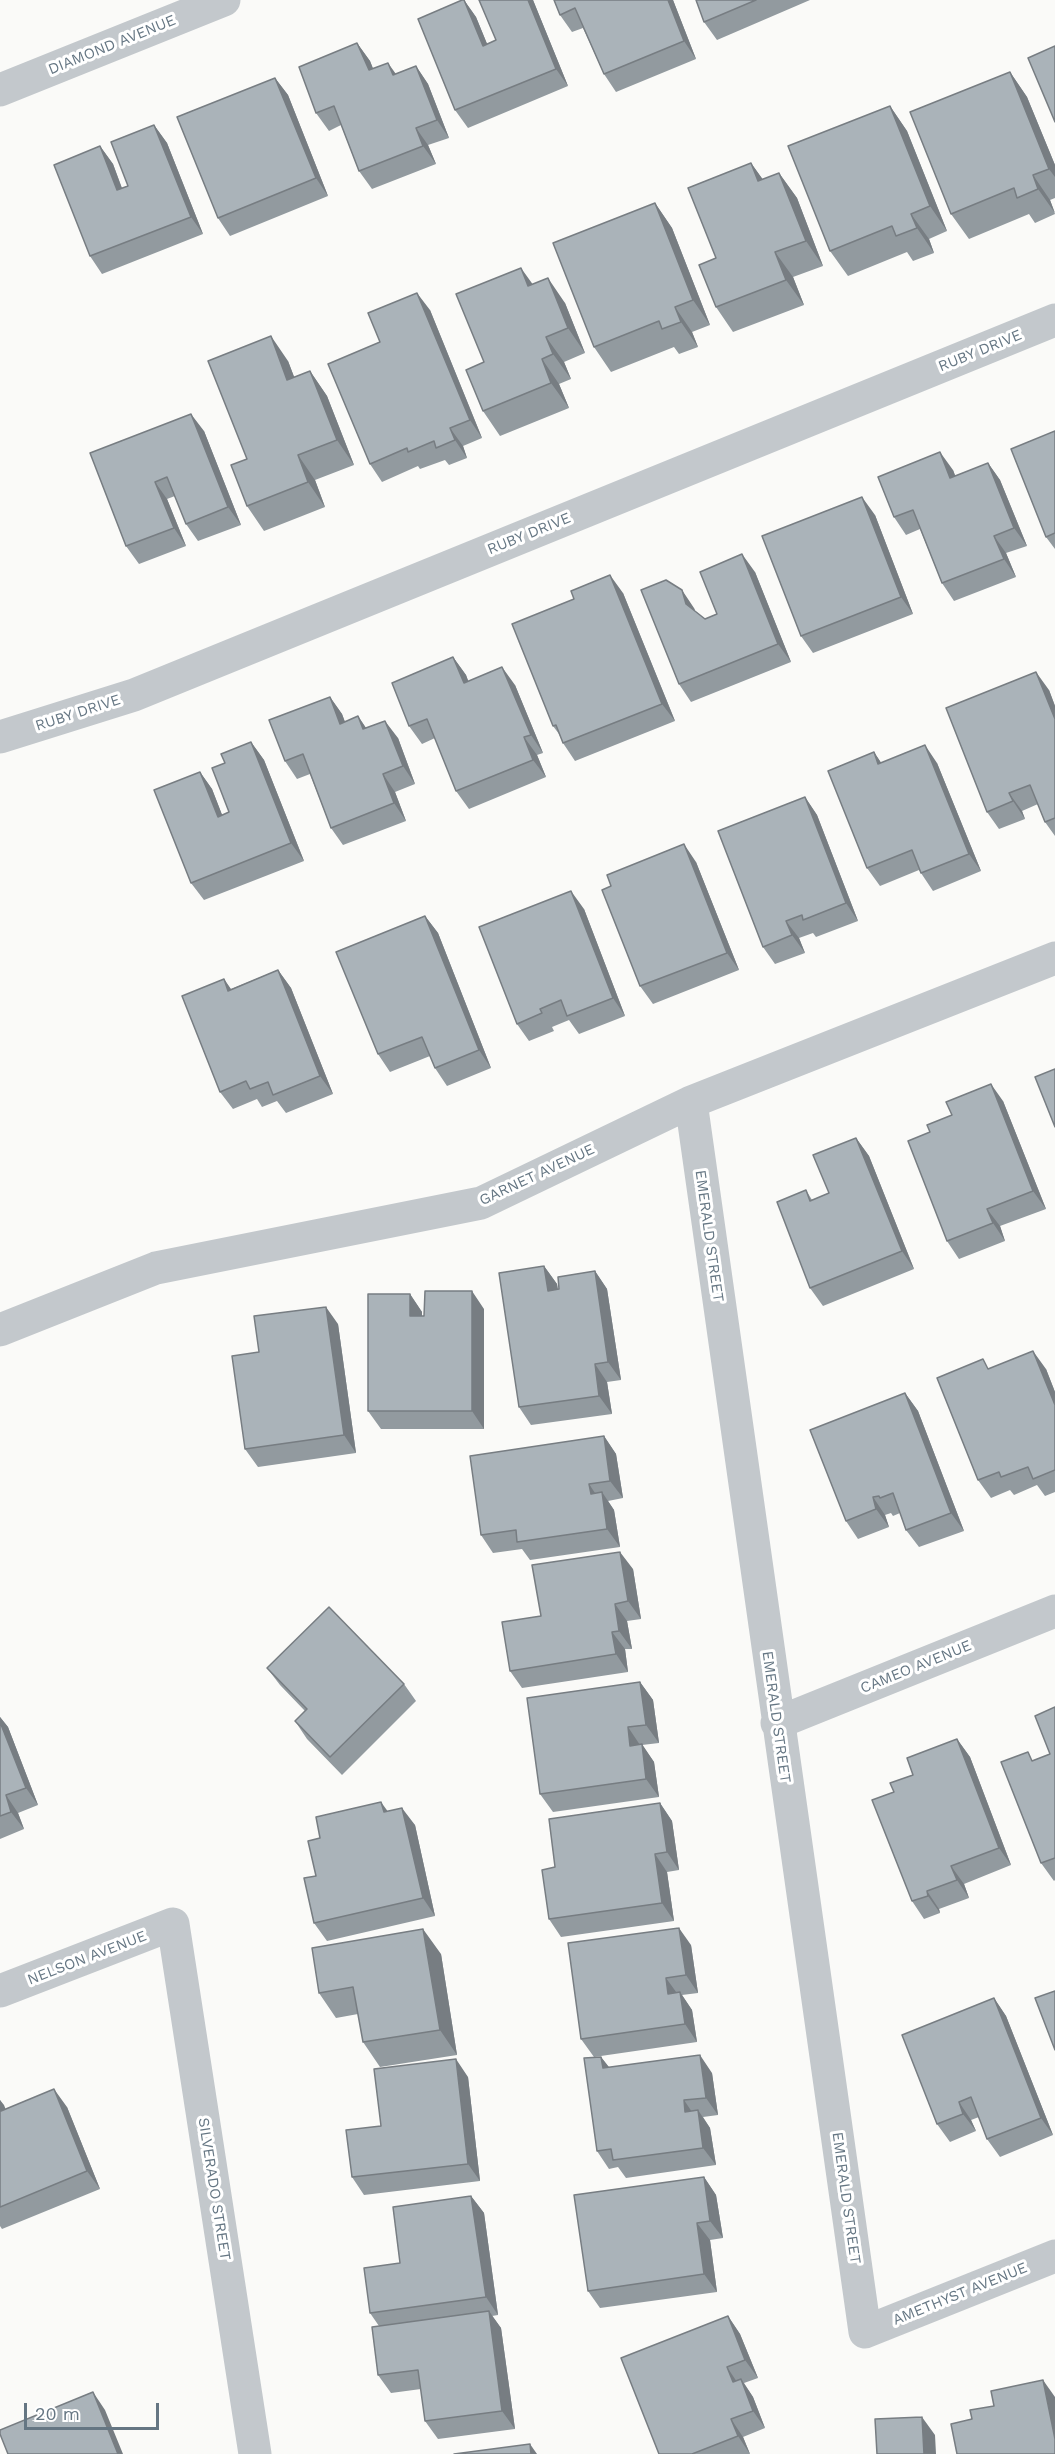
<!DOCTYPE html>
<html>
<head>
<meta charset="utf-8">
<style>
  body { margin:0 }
  #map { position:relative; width:1055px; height:2454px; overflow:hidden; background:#fafaf8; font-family:"Work Sans",sans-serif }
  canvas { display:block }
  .scale { position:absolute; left:24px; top:2403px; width:135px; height:27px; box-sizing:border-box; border:3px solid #657683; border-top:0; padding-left:8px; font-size:18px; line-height:21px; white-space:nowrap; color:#657683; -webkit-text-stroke:4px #fff; paint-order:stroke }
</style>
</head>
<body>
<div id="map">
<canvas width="1055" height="2454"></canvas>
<div class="scale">20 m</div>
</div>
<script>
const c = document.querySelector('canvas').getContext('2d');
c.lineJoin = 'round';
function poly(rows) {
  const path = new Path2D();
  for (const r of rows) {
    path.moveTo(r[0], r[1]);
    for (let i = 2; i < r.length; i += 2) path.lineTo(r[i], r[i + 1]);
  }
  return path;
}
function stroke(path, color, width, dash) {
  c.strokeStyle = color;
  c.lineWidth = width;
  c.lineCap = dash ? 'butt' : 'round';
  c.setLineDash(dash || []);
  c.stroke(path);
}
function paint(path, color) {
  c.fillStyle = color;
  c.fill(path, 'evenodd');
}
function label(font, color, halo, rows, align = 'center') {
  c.font = font + ' "Work Sans",sans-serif';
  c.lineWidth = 6;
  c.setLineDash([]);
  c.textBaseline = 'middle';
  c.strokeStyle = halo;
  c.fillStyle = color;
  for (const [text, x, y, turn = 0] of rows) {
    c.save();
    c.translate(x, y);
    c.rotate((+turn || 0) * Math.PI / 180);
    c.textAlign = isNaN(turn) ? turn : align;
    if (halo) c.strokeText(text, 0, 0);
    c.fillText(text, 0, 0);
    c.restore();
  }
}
const street = poly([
  [0,90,224,0],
  [0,737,134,695,1055,320],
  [691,1102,865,2332,1055,2256],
  [0,1330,156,1268,481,1203,691,1102,1055,958],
  [777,1723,1055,1611],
  [0,1991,173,1924,255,2454]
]);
const wall = poly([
  [464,0,476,17,487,44,496,40,479,0,533,0,568,86,468,128,455,110],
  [554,0,673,0,696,59,616,92,604,74,583,28,572,32,560,15],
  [696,0,810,0,717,40,704,22],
  [357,43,370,61,373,69,395,74,416,66,428,84,449,138,428,145,436,164,372,189,359,171,341,125,329,131,316,113],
  [1010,72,1027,97,1055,165,1055,198,1050,200,1055,214,1035,223,1029,214,969,239,951,214],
  [275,78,288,95,328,196,230,236,218,218],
  [890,106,907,131,947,231,929,239,934,253,913,261,907,252,848,276,830,251],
  [154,125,167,143,203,234,102,274,90,256,100,146,113,164,122,188,128,186],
  [751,163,763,180,779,173,797,198,823,266,793,277,804,305,733,332,716,307,716,258],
  [655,203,672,228,710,325,692,332,698,347,679,354,674,347,611,372,594,347],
  [532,284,565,303,585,353,564,362,571,379,559,384,569,408,500,436,483,411,484,362],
  [430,310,482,438,463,446,467,458,449,465,445,460,420,469,418,466,382,482,370,464,380,342],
  [288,361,294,377,310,371,327,396,354,465,315,480,325,507,264,531,247,506,247,459],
  [204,431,241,525,198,541,186,524,175,496,167,499,186,546,139,564,126,546,90,453],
  [1055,431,1055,549,1046,537],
  [988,463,1000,480,1027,546,1006,553,1016,577,954,601,942,583,920,529,906,535,894,517,953,470,955,476],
  [875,515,913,614,813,653,801,636],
  [755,572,791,662,691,702,679,684,694,608,695,611,705,619,717,614],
  [623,593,675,721,575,761,563,743,559,734,553,726],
  [453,657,466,675,468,681,515,685,543,753,537,755,546,777,469,809,456,791,435,738,422,744,409,726],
  [1049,690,1055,706,1055,836,1045,822,1038,804,1022,811,1025,819,999,829,987,812],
  [330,697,342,714,345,722,358,716,366,728,398,738,415,784,395,792,406,821,343,845,331,828,310,774,297,779,285,761],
  [251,742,264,760,304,861,204,900,191,883,200,772,212,789,222,815,229,812,225,763],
  [874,752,881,763,937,763,981,871,933,891,919,870,880,886,867,868],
  [805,797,817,815,858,921,816,937,813,933,799,938,805,953,775,964,763,947],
  [696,862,739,970,653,1004,640,986,611,886],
  [584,909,625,1016,579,1034,569,1020,552,1027,554,1031,529,1041,517,1024],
  [425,916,438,933,491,1068,447,1086,435,1068,430,1056,390,1072,378,1054],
  [278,970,291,988,333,1094,286,1113,277,1101,262,1107,257,1099,233,1109,220,1092,224,979,231,989],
  [1003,1101,1046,1209,1000,1226,1005,1241,959,1259,947,1241],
  [856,1138,869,1156,914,1269,823,1306,810,1288,806,1190,812,1200,829,1193],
  [544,1266,557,1284,558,1289,595,1271,607,1289,621,1380,607,1382,612,1414,531,1425,519,1407],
  [410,1294,422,1312,422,1316,484,1309,484,1429,381,1429,368,1411],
  [338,1324,356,1453,258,1467,245,1449,259,1352],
  [990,1368,1046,1369,1055,1392,1055,1492,1045,1496,1037,1485,1014,1495,1010,1490,991,1498,978,1480],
  [905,1393,918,1411,964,1531,919,1547,906,1530,900,1513,893,1516,891,1513,885,1515,889,1527,858,1539,846,1521],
  [604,1436,616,1454,623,1498,608,1501,614,1510,620,1547,530,1560,522,1549,493,1553,481,1535],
  [633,1569,641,1619,627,1621,632,1649,625,1649,628,1672,522,1688,510,1671,541,1616],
  [267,1668,404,1684,416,1701,342,1775,307,1739,295,1721,305,1711,280,1685],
  [640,1682,653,1700,659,1743,642,1745,654,1762,659,1797,553,1812,540,1794],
  [1055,1707,1055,1880,1054,1881,1041,1863,1034,1760,1050,1754],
  [0,1717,8,1727,38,1805,18,1813,24,1829,0,1839],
  [957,1739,970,1757,1011,1865,964,1884,969,1898,939,1909,940,1913,924,1919,912,1901,894,1792,913,1775],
  [660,1803,672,1821,679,1870,667,1872,674,1921,561,1937,549,1919,555,1867],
  [388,1811,415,1825,435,1916,327,1941,314,1923,316,1876],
  [691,1945,698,1993,682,1995,692,2010,697,2042,594,2057,581,2039],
  [441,1954,457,2055,380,2067,363,2042,358,2014,336,2018,319,1993],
  [994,1998,1006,2016,1053,2135,1000,2157,987,2139,979,2117,971,2120,976,2131,950,2142,937,2124],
  [601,2057,609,2067,712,2073,718,2115,703,2117,710,2128,716,2165,626,2178,618,2167,609,2169,597,2151],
  [468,2077,480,2181,364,2195,352,2177,381,2126],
  [0,2100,5,2109,67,2107,100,2189,2,2229,0,2226],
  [704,2177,716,2195,723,2238,710,2240,717,2292,600,2308,588,2291],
  [471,2196,484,2213,498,2315,492,2316,501,2328,515,2429,438,2439,425,2421,421,2389,391,2393,378,2375,379,2326,370,2313,400,2263],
  [728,2316,740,2334,758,2378,744,2383,753,2397,765,2428,743,2437,750,2454,659,2454]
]);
const shadedWall = poly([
  [464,0,476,17,495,63,483,46],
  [528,0,533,0,568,86,556,69],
  [668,0,673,0,696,59,684,41],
  [357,43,370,61,381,88,369,70],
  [388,63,401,81,393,75],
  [416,66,428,84,449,138,437,120],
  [1010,72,1027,97,1055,165,1055,177,1049,169],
  [275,78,288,95,328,196,316,178],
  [890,106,907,131,947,231,930,206],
  [154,125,167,143,203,234,191,217],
  [416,128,428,145,436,164,423,146],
  [100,146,113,164,129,208,117,190],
  [751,163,769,188,758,181],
  [779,173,797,198,823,266,806,241],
  [1033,175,1050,200,1055,213,1038,189],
  [655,203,672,228,710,325,693,300],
  [911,214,929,239,934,253,917,228],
  [775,252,793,277,804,305,786,280],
  [521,268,539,293,528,286],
  [548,278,565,303,585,353,568,328],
  [417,293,430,310,482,438,470,420],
  [675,307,692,332,698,347,681,322],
  [271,336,288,361,305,405,287,380],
  [546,337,564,362,571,379,553,354],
  [542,359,559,384,569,408,551,383],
  [310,371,327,396,354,465,337,440],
  [191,414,204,431,241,525,228,507],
  [450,428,463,446,467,458,455,440],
  [940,452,953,470,963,495,950,478],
  [298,455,315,480,325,507,308,482],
  [988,463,1000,480,1027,546,1014,528],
  [155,482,167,499,186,546,174,528],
  [862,497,875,515,913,614,901,597],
  [994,536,1006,553,1016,577,1004,559],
  [742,554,755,572,791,662,778,644],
  [610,575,623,593,675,721,662,704],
  [682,590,694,608,699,621,686,604],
  [453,657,466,675,476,701,464,683],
  [502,667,515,685,543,753,531,735],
  [1036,672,1049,690,1055,706,1055,719],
  [330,697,342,714,352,741,340,724],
  [358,716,370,734,363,729],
  [385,721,398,738,415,784,403,766],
  [524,737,537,755,546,777,533,760],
  [251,742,264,760,304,861,291,843],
  [925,745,937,763,981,871,969,854],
  [874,752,886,770,878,764],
  [200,772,212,789,230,835,218,817],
  [383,774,395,792,406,821,394,803],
  [1009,793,1022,811,1025,819,1013,801],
  [805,797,817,815,858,921,846,903],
  [684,844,696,862,739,970,727,953],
  [571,891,584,909,625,1016,613,998],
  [425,916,438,933,491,1068,479,1050],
  [786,921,799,938,805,953,792,935],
  [278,970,291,988,333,1094,320,1076],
  [224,979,236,997,228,991],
  [991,1084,1003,1101,1046,1209,1033,1191],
  [856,1138,869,1156,914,1269,902,1251],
  [987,1209,1000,1226,1005,1241,993,1223],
  [544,1266,557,1284,560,1308,548,1291],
  [595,1271,607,1289,621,1380,608,1362],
  [472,1291,484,1309,484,1429,472,1411],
  [410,1294,422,1312,422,1333,410,1316],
  [326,1307,338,1324,356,1453,344,1435],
  [1033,1351,1046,1369,1055,1392,1055,1405],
  [595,1364,607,1382,612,1414,599,1396],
  [905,1393,918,1411,964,1531,951,1513],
  [604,1436,616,1454,623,1498,610,1481],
  [589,1484,601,1502,591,1494],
  [602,1492,614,1510,620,1547,607,1529],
  [873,1497,885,1515,889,1527,876,1509],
  [620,1552,633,1569,641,1619,628,1601],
  [615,1604,627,1621,632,1649,619,1631],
  [612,1632,625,1649,628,1672,616,1654],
  [640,1682,653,1700,659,1743,646,1725],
  [0,1717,8,1727,38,1805,26,1788,0,1722],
  [628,1727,640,1745,630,1746],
  [957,1739,970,1757,1011,1865,999,1848],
  [642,1744,654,1762,659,1797,646,1779],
  [6,1795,18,1813,24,1829,11,1812],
  [381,1802,394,1820,384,1812],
  [660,1803,672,1821,679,1870,667,1852],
  [402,1808,415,1825,435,1916,423,1898],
  [655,1854,667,1872,674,1921,662,1903],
  [951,1866,964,1884,969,1898,957,1880],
  [927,1891,939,1909,940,1913,928,1896],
  [679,1928,691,1945,698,1993,686,1975],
  [423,1929,441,1954,457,2055,440,2030],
  [666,1978,679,1996,668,1994],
  [680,1992,692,2010,697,2042,685,2024],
  [994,1998,1006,2016,1053,2135,1041,2118],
  [700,2055,712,2073,718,2115,706,2098],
  [601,2057,614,2074,603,2068],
  [456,2059,468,2077,480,2181,468,2164],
  [54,2089,67,2107,100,2189,87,2171],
  [0,2100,4,2105,13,2128,0,2109],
  [684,2100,696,2118,685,2112],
  [959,2102,971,2120,976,2131,963,2114],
  [698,2110,710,2128,716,2165,703,2148],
  [704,2177,716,2195,723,2238,710,2221],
  [471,2196,484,2213,498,2315,486,2297],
  [697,2223,710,2240,717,2292,704,2274],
  [489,2311,501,2328,515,2429,502,2411],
  [728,2316,740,2334,758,2378,745,2360],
  [727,2367,739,2385,733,2382],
  [741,2379,753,2397,765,2428,753,2411],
  [1043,2380,1055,2397,1055,2439],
  [93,2392,105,2410,123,2454,118,2454],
  [922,2417,935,2435,936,2454,924,2454],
  [731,2419,743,2437,750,2454,738,2436],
  [530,2444,537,2454,531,2454]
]);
const building = poly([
  [462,0,464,0,483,46,496,40,479,0,528,0,556,69,455,110,418,19,462,0],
  [554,0,668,0,684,41,604,74,575,8,560,15,554,0],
  [696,0,756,0,704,22,696,0],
  [357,43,369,70,388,63,393,75,416,66,437,120,416,128,423,146,359,171,334,106,316,113,299,67,357,43],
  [1055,46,1055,122,1028,58,1055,46],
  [1010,72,1049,169,1033,175,1038,189,1017,198,1014,188,951,214,910,112,1010,72],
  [275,78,316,178,218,218,177,117,275,78],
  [890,106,930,206,911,214,917,228,896,236,892,226,830,251,788,146,890,106],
  [154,125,191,217,90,256,54,165,100,146,117,190,128,186,111,142,154,125],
  [751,163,758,181,779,173,806,241,775,252,786,280,716,307,699,265,716,258,688,188,751,163],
  [655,203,693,300,675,307,681,322,662,329,659,321,594,347,553,243,655,203],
  [521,268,528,286,548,278,568,328,546,337,553,354,542,359,551,383,483,411,466,370,484,362,456,294,521,268],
  [417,293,470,420,450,428,455,440,436,448,434,441,408,452,407,448,370,464,328,364,380,342,368,313,417,293],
  [271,336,287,380,310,371,337,440,298,455,308,482,247,506,231,465,247,459,208,361,271,336],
  [191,414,228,507,186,524,167,477,155,482,174,528,126,546,90,453,191,414],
  [1055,431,1055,533,1046,537,1011,449,1055,431],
  [940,452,950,478,988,463,1014,528,994,536,1004,559,942,583,913,510,894,517,878,477,940,452],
  [862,497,901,597,801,636,762,536,862,497],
  [742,554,778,644,679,684,641,590,666,580,682,590,686,604,705,619,717,614,700,572,742,554],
  [610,575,662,704,563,743,556,725,553,726,512,624,574,599,571,591,610,575],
  [453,657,464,683,502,667,531,735,524,737,533,760,456,791,427,719,409,726,392,683,453,657],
  [1036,672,1055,719,1055,818,1045,822,1030,785,1009,793,1013,801,987,812,946,708,1036,672],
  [330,697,340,724,358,716,363,729,385,721,403,766,383,774,394,803,331,828,303,754,285,761,269,720,330,697],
  [251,742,291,843,191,883,154,790,200,772,218,817,229,812,212,768,225,763,221,754,251,742],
  [925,745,969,854,921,873,912,850,867,868,828,771,874,752,878,764,925,745],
  [805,797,846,903,803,920,802,915,786,921,792,935,763,947,718,831,805,797],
  [684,844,727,953,640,986,602,890,611,886,607,875,684,844],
  [571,891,613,998,567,1016,561,1000,540,1009,542,1013,517,1024,479,927,571,891],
  [425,916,479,1050,435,1068,422,1037,378,1054,336,952,425,916],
  [278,970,320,1076,273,1095,268,1082,250,1089,246,1081,220,1092,182,996,224,979,228,991,278,970],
  [1055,1069,1055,1127,1035,1077,1055,1069],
  [991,1084,1033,1191,987,1209,993,1223,947,1241,908,1141,930,1132,927,1125,952,1115,946,1102,991,1084],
  [856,1138,902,1251,810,1288,777,1202,806,1190,810,1201,829,1193,813,1155,856,1138],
  [544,1266,548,1291,559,1289,558,1277,595,1271,608,1362,595,1364,599,1396,519,1407,499,1273,544,1266],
  [425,1291,472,1291,472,1411,368,1411,368,1294,410,1294,410,1316,424,1316,425,1291],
  [326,1307,344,1435,245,1449,232,1356,259,1352,254,1316,326,1307],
  [1033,1351,1055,1405,1055,1470,1033,1479,1028,1467,1001,1477,999,1472,978,1480,937,1378,983,1359,988,1369,1033,1351],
  [905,1393,951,1513,906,1530,893,1493,880,1498,879,1496,873,1497,876,1509,846,1521,810,1430,905,1393],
  [604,1436,610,1481,589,1484,591,1494,602,1492,607,1529,517,1542,516,1530,481,1535,470,1456,604,1436],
  [620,1552,628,1601,615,1604,619,1631,612,1632,616,1654,510,1671,502,1622,541,1616,532,1565,620,1552],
  [329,1607,404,1684,330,1757,295,1721,307,1709,267,1668,329,1607],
  [640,1682,646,1725,628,1727,630,1746,642,1744,646,1779,540,1794,527,1698,640,1682],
  [1055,1707,1055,1858,1041,1863,1001,1762,1028,1752,1032,1761,1050,1754,1035,1716,1055,1707],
  [0,1722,26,1788,6,1795,11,1812,0,1816,0,1722],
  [957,1739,999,1848,951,1866,957,1880,927,1891,928,1896,912,1901,872,1800,894,1792,890,1783,913,1775,907,1758,957,1739],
  [381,1802,384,1812,402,1808,423,1898,314,1923,304,1878,316,1876,308,1841,320,1838,316,1817,381,1802],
  [660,1803,667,1852,655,1854,662,1903,549,1919,542,1870,555,1867,549,1819,660,1803],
  [679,1928,686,1975,666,1978,668,1994,680,1992,685,2024,581,2039,568,1943,679,1928],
  [423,1929,440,2030,363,2042,353,1987,319,1993,312,1948,423,1929],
  [1055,1991,1055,2050,1035,1998,1055,1991],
  [994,1998,1041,2118,987,2139,971,2097,959,2102,963,2114,937,2124,902,2035,994,1998],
  [700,2055,706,2098,684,2100,685,2112,698,2110,703,2148,613,2160,611,2149,597,2151,584,2058,601,2057,603,2068,700,2055],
  [456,2059,468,2164,352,2177,346,2130,381,2126,374,2069,456,2059],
  [54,2089,87,2171,0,2207,0,2109,1,2111,54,2089],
  [704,2177,710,2221,697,2223,704,2274,588,2291,574,2195,704,2177],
  [471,2196,486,2297,370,2313,364,2268,400,2263,393,2207,471,2196],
  [489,2311,502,2411,425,2421,418,2370,378,2375,372,2327,489,2311],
  [728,2316,745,2360,727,2367,733,2382,741,2379,753,2411,731,2419,738,2436,692,2454,659,2454,621,2358,728,2316],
  [1043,2380,1055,2439,1055,2454,957,2454,951,2424,972,2419,970,2410,994,2406,991,2391,1043,2380],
  [93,2392,118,2454,8,2454,0,2434,0,2430,93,2392],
  [922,2417,924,2454,877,2454,875,2419,922,2417],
  [530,2444,531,2454,454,2454,530,2444]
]);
const streetNames = [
  ["DIAMOND AVENUE",112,45,-22],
  ["RUBY DRIVE",980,351,-22],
  ["RUBY DRIVE",529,534,-22],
  ["RUBY DRIVE",78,713,-18],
  ["GARNET AVENUE",537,1175,-25],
  ["EMERALD STREET",709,1236,82],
  ["CAMEO AVENUE",916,1667,-22],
  ["EMERALD STREET",776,1717,82],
  ["NELSON AVENUE",87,1958,-21],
  ["SILVERADO STREET",214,2189,81],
  ["EMERALD STREET",846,2198,82],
  ["AMETHYST AVENUE",960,2294,-22]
];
stroke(street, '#c3c8cc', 33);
paint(wall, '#929a9f');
paint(shadedWall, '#777d82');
paint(building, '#aab3b9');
stroke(building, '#777d82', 1.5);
label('15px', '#657683', '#fff', streetNames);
</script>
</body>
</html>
